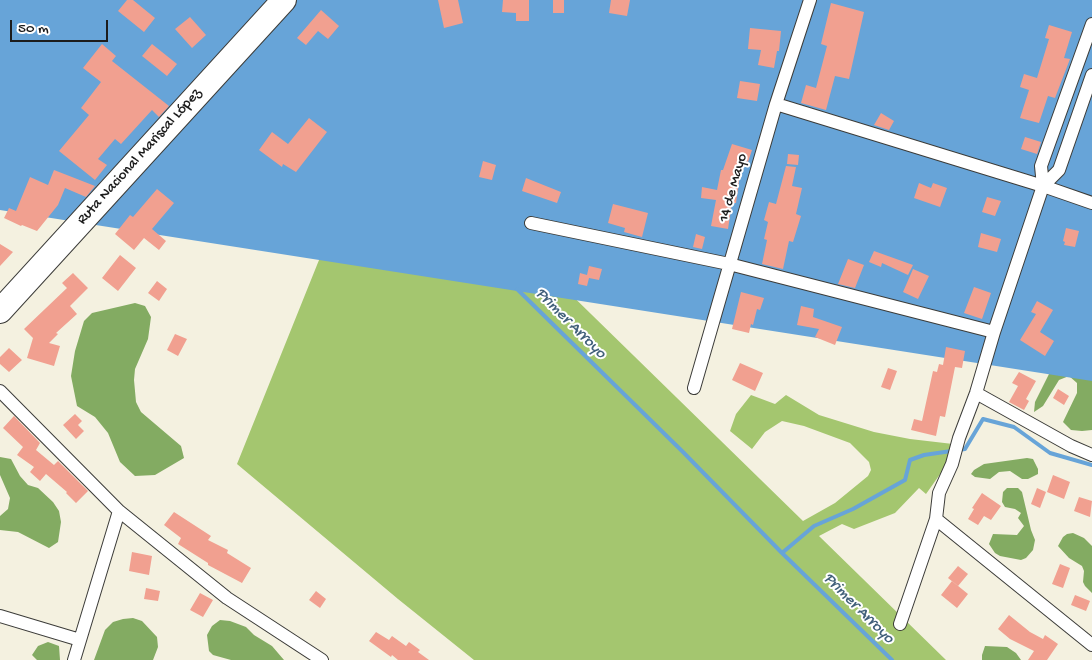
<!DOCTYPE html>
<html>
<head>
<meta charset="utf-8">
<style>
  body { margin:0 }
  #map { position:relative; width:1092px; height:660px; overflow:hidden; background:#f4f1e0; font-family:"Gochi Hand",sans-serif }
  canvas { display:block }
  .scale { position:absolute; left:10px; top:20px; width:98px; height:22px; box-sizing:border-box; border:2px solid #1c1c1c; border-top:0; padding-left:6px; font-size:15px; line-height:18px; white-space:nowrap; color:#1c1c1c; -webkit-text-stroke:4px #fff; paint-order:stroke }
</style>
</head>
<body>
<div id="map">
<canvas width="1092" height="660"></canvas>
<div class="scale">50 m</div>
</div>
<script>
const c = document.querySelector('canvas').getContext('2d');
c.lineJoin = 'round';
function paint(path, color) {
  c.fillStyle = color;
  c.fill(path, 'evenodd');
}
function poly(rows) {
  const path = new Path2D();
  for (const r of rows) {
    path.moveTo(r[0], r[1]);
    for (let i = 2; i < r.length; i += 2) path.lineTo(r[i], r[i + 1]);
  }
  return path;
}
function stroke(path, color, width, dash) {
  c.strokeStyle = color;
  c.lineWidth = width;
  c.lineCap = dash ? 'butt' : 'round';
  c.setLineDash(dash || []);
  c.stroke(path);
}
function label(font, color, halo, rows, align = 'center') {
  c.font = font + ' "Gochi Hand",sans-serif';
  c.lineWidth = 4;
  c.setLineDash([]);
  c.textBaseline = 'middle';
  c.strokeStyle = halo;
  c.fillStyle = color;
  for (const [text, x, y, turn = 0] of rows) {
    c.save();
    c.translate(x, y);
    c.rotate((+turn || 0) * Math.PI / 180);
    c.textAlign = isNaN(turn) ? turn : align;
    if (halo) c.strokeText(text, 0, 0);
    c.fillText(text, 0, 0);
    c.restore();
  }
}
const green = poly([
  [358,163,549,273,803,521,835,503,868,476,871,470,869,462,850,443,804,426,782,421,765,432,752,449,730,431,736,414,751,395,775,404,786,395,819,415,874,432,910,439,953,444,943,470,926,494,919,488,895,513,854,529,842,524,819,536,946,660,474,660,398,599,237,464]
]);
const forest = poly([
  [135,303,145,306,151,317,148,339,135,369,134,380,136,402,141,412,181,446,184,458,155,475,135,476,120,462,108,433,95,417,77,406,71,376,75,351,84,321,92,313],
  [1092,343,1092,430,1082,431,1071,430,1063,422,1077,393,1077,383,1069,376,1059,380,1043,406,1034,412,1035,402,1059,354],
  [0,457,11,459,20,476,28,485,38,488,53,502,59,511,61,522,58,542,49,548,18,532,0,530,0,516,8,509,10,498,0,475],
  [1027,458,1033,459,1038,469,1038,474,1028,479,1022,479,1010,471,999,472,990,479,975,477,971,474,974,470,984,464],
  [1007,488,1018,488,1022,492,1031,530,1035,540,1033,550,1026,558,1021,560,1000,556,995,553,989,544,993,534,1017,535,1024,526,1018,518,1021,513,1015,509,1005,507,1002,502,1003,492],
  [1073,533,1084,538,1092,546,1092,593,1085,586,1083,582,1084,571,1082,566,1069,558,1058,546,1063,537,1067,534],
  [133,618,142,621,157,637,158,647,153,660,94,660,105,630,113,622,123,619],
  [220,620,230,621,246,627,254,635,272,646,284,660,231,660,213,655,209,651,207,635,212,626],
  [48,642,59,646,60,660,37,660,32,655,38,646],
  [985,646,1007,647,1016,653,1021,660,982,660,982,655]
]);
const water = poly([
  [0,0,1092,0,1092,381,0,210]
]);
const stream = poly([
  [517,289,683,452,782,553,892,660],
  [782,553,814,526,853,509,905,480,910,460,924,455,965,449,983,419,1014,427,1050,453,1092,465]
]);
const building = poly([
  [127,0,133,0,155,18,144,32,118,11],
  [438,0,458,0,463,23,444,28],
  [503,0,529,0,529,21,516,21,516,13,502,12],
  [553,0,564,0,564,13,553,13],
  [611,0,630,0,627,16,609,13],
  [831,3,864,12,849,79,835,76,826,110,801,103,806,85,816,88,827,46,821,44],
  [321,10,339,26,328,39,318,31,306,45,297,38],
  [190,17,206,35,192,48,175,29],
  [1049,25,1072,32,1064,58,1070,59,1055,98,1048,96,1039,123,1020,118,1029,90,1020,87,1024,74,1037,78,1049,39,1045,38],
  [750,28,781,31,779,51,777,51,774,68,758,65,761,50,748,49],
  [102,44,116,56,112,61,169,106,159,117,152,110,121,144,115,139,98,159,107,165,95,180,59,151,89,115,81,108,101,82,83,68],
  [152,44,177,64,167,76,142,56],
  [740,81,760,84,757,101,737,98],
  [881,113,894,121,889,130,874,125],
  [309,118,327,132,296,172,283,164,282,167,259,150,272,132,288,144],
  [1025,137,1041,142,1037,154,1021,149],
  [732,144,752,150,748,162,742,160,736,203,732,203,728,229,711,226,716,200,701,198,702,187,717,190,721,170,723,170],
  [788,154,799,155,798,165,787,164],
  [483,161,496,165,492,180,479,177],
  [786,166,796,167,792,186,802,188,796,214,801,216,793,242,789,241,783,269,762,264,767,240,764,239,768,222,764,220,769,202,776,204],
  [54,170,95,186,86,197,65,188,58,205,37,231,22,225,21,226,4,218,9,208,16,211,30,177,48,185],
  [526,178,561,192,557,203,522,191],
  [919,183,931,188,933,183,947,188,940,207,914,198],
  [157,189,174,203,152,229,166,241,159,250,144,238,134,250,115,234,130,215,133,217],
  [987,197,1001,201,995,216,982,212],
  [613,204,648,213,642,237,624,232,625,228,608,223],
  [1066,228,1079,231,1075,247,1064,245,1065,242,1063,241],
  [981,233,1001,239,997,252,978,247],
  [696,234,705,237,702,249,693,247],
  [0,244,13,252,0,266],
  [874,251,913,265,908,275,882,263,881,267,869,262],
  [120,255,136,268,118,291,102,278],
  [848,259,864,265,855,288,838,284],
  [589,266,602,269,599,280,589,278,587,286,578,284,580,273,587,275],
  [913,269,929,276,918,299,903,292],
  [73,273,88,288,70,306,77,314,56,333,58,334,49,343,60,346,54,366,27,358,33,338,24,329,67,288,62,283],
  [157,281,167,289,159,301,148,293],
  [974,287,991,293,982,319,964,313],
  [741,292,764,298,760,310,757,309,753,325,751,324,749,333,732,329],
  [1037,301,1053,310,1040,332,1054,341,1045,356,1020,340,1036,314,1031,312],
  [801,306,814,309,813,317,842,327,835,345,815,337,819,329,797,325],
  [175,334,187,339,178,356,167,350],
  [946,347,965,351,962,368,955,367,945,417,940,416,936,436,911,430,914,419,922,421,933,371,937,372,939,364,943,365],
  [9,348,22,360,9,372,0,364,0,357],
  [740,363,763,373,755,391,732,380],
  [888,368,897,371,890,390,881,387],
  [1019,372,1036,381,1026,399,1029,401,1024,410,1009,402,1018,386,1012,383],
  [1058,389,1069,396,1064,405,1053,398],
  [75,414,82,421,78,425,84,431,76,439,63,425],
  [14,416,40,443,36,450,54,465,58,461,88,491,76,503,66,493,67,492,46,474,40,481,30,472,34,467,17,455,23,447,3,428],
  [1053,475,1070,482,1064,499,1047,492],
  [1037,488,1046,492,1040,508,1031,504],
  [982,493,1001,506,991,520,984,516,978,525,968,519,974,509,972,508],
  [1079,497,1092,501,1090,517,1074,511],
  [174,512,211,536,208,540,228,550,227,553,251,568,242,583,208,565,208,563,178,544,181,538,164,525],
  [132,552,152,556,149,575,129,571],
  [1060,564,1070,568,1063,588,1052,584],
  [958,566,968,574,958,586,948,578],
  [952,581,968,594,957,608,941,595],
  [146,588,160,591,158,601,144,599],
  [316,591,326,599,320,608,309,600],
  [200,593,213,600,203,617,190,610],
  [1075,595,1090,601,1086,611,1071,605],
  [1009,615,1030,632,1043,639,1045,635,1058,644,1047,660,1028,660,1034,651,1010,639,998,629],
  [376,632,389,640,392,636,406,646,409,642,420,650,418,652,429,660,398,660,392,655,391,657,369,641]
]);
const street = poly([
  [776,104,1043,186,1092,203],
  [1043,186,1059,170,1092,75],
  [531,223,729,264,994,332],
  [694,388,776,104,810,0],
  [0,391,119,511,227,598,322,660],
  [976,393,1071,446,1092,455],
  [936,519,1092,645],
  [0,616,80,640],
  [900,624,936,519,939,493,952,464,959,438,976,393,994,332,1043,186,1041,166,1092,24],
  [74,660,119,511]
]);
const highway = poly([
  [0,311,284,0]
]);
const streetNames = [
  ["Ruta Nacional Mariscal López",140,157,-48],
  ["14 de Mayo",734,188,-74]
];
const waterNames = [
  ["Primer Arroyo",570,324,45],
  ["Primer Arroyo",858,609,45]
];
paint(green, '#a4c66f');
paint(forest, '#83ab62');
paint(water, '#67a4d8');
stroke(stream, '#67a4d8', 4);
paint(building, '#f1a090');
stroke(street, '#3c3c39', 14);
stroke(highway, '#3c3c39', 26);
stroke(street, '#fff', 12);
stroke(highway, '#fff', 24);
label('15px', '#1c1c1c', '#fff', streetNames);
label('italic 16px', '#42607a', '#fff', waterNames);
</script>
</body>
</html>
